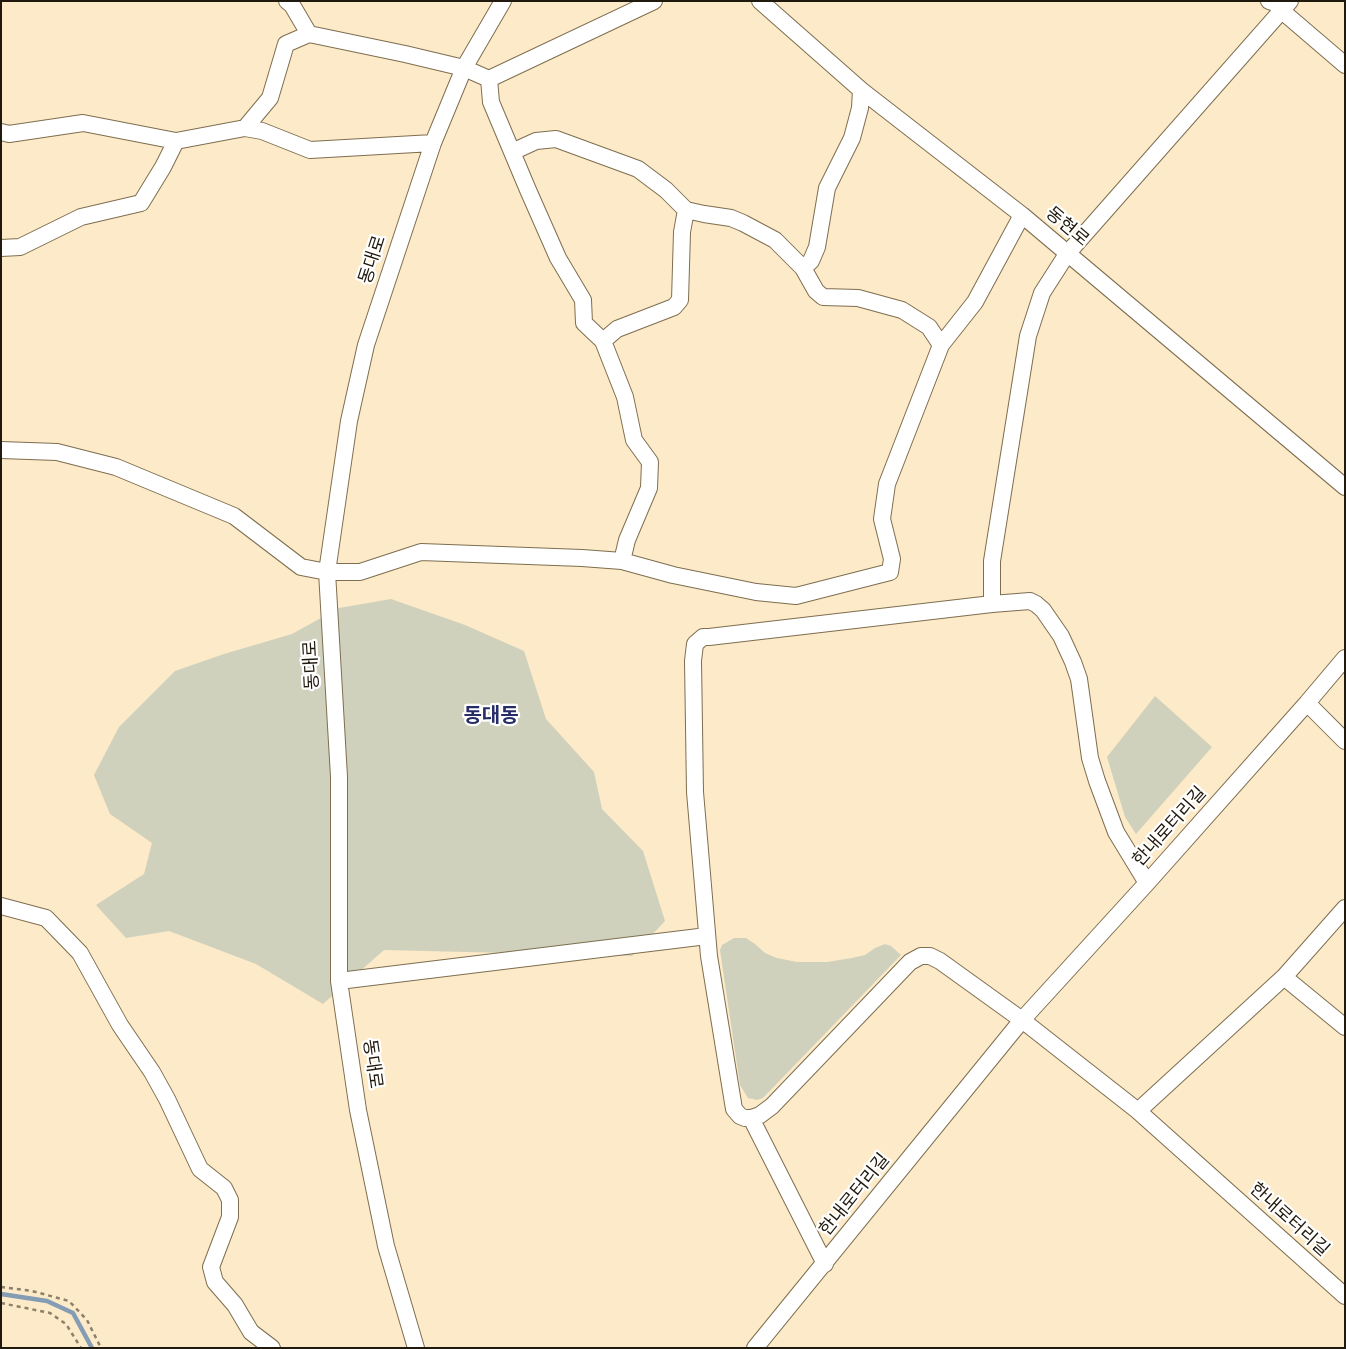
<!DOCTYPE html>
<html>
<head>
<meta charset="utf-8">
<style>
  body { margin:0 }
  #map { position:relative; width:1346px; height:1349px; overflow:hidden; background:#fceac8; font-family:"Archivo Narrow",sans-serif }
  canvas { display:block }
  .frame { position:absolute; inset:0; border:2px solid #20190d; pointer-events:none }
</style>
</head>
<body>
<div id="map">
<canvas width="1346" height="1349"></canvas>
<div class="frame"></div>
</div>
<script>
const c = document.querySelector('canvas').getContext('2d');
c.lineJoin = 'round';
function paint(path, color) {
  c.fillStyle = color;
  c.fill(path, 'evenodd');
}
function poly(rows) {
  const path = new Path2D();
  for (const r of rows) {
    path.moveTo(r[0], r[1]);
    for (let i = 2; i < r.length; i += 2) path.lineTo(r[i], r[i + 1]);
  }
  return path;
}
function stroke(path, color, width, dash) {
  c.strokeStyle = color;
  c.lineWidth = width;
  c.lineCap = dash ? 'butt' : 'round';
  c.setLineDash(dash || []);
  c.stroke(path);
}
function label(font, color, halo, rows, align = 'center') {
  c.font = font + ' "Archivo Narrow","Noto Sans KR",sans-serif';
  c.lineWidth = 4.5;
  c.setLineDash([]);
  c.textBaseline = 'middle';
  c.strokeStyle = halo;
  c.fillStyle = color;
  for (const [text, x, y, turn = 0] of rows) {
    c.save();
    c.translate(x, y);
    c.rotate((+turn || 0) * Math.PI / 180);
    c.textAlign = isNaN(turn) ? turn : align;
    if (halo) c.strokeText(text, 0, 0);
    c.fillText(text, 0, 0);
    c.restore();
  }
}
const green = poly([
  [391,599,465,625,524,651,546,719,594,772,602,809,643,851,665,921,632,956,384,950,323,1004,256,964,169,931,126,938,96,905,144,874,152,843,110,814,94,775,119,727,175,671,224,654,292,634,339,608],
  [1155,696,1212,747,1136,834,1125,817,1107,757],
  [734,938,746,938,755,944,765,953,777,958,797,962,827,962,852,958,865,955,875,948,885,944,891,946,901,955,763,1098,757,1100,748,1098,740,1085,720,950,722,945]
]);
const stream = poly([
  [1,1294,47,1301,73,1313,92,1348]
]);
const path = poly([
  [1,1287,32,1291,69,1301,87,1320,101,1348],
  [1,1303,50,1313,66,1324,81,1348]
]);
const minor = poly([
  [287,1,292,5,309,34],
  [760,1,861,90,1022,215,1345,487],
  [1269,1,1275,3,1282,11,1345,65],
  [489,79,491,102,528,190,558,258,583,300,584,323,603,341,625,397,634,440,650,462,649,488,627,540,622,561],
  [245,128,270,98,286,44,309,34,405,54,464,68,489,79,654,1],
  [1,132,9,134,83,123,176,141,245,128,262,131,310,150,433,143],
  [512,152,536,141,556,139,638,169,666,190,686,210,704,214,731,218,743,223,775,240,803,268,816,291,823,297,858,298,902,310,929,327,941,345],
  [1,248,20,247,81,217,141,203,163,167,176,141],
  [803,268,811,261,817,247,827,188,852,138,860,108,861,90],
  [603,341,617,329,674,307,680,300,682,232,686,210],
  [1,450,57,452,116,467,234,516,301,567,327,572,360,572,421,552,582,558,622,561,673,575,756,592,796,596,890,572,892,559,882,519,887,484,941,345,975,302,1022,215],
  [992,604,992,561,1028,336,1042,293,1067,254,1290,1],
  [1307,703,1345,741],
  [1147,883,1116,832,1097,781,1090,758,1079,679,1073,662,1061,636,1043,610,1036,604,1030,601,992,604,709,637,703,637,695,644,693,661,695,792,709,956,734,1109,740,1116,745,1118,751,1118,760,1115,772,1106,910,962,921,956,930,956,940,961,1022,1020,1138,1111,1345,1296],
  [1,906,46,918,80,953,120,1025,152,1072,167,1099,200,1169,224,1188,230,1200,230,1217,211,1267,215,1282,235,1305,251,1332,272,1348],
  [1284,977,1345,1027],
  [339,981,707,936],
  [1138,1111,1284,977,1345,908],
  [751,1118,825,1264],
  [416,1348,386,1246,358,1110,339,981,339,777,327,572,349,421,366,345,433,143,464,68,503,1],
  [755,1348,1022,1020,1147,883,1307,703,1345,658]
]);
const streetNames = [
  ["동현로",1067,227,40],
  ["동대로",373,260,-72],
  ["동대로",312,665,-93],
  ["한내로터리길",1170,827,-48],
  ["동대로",372,1064,82],
  ["한내로터리길",855,1195,-51],
  ["한내로터리길",1289,1220,42]
];
const quarterNames = [
  ["동대동",491,717]
];
paint(green, '#cfd1bc');
stroke(stream, '#849db5', 4.5);
stroke(minor, '#7e6e4f', 18);
stroke(path, '#8d816a', 2.5, [4, 4]);
stroke(minor, '#fff', 16);
label('18px', '#20190d', '#fff', streetNames);
label('bold 20px', '#252c66', '#fff', quarterNames);
</script>
</body>
</html>
